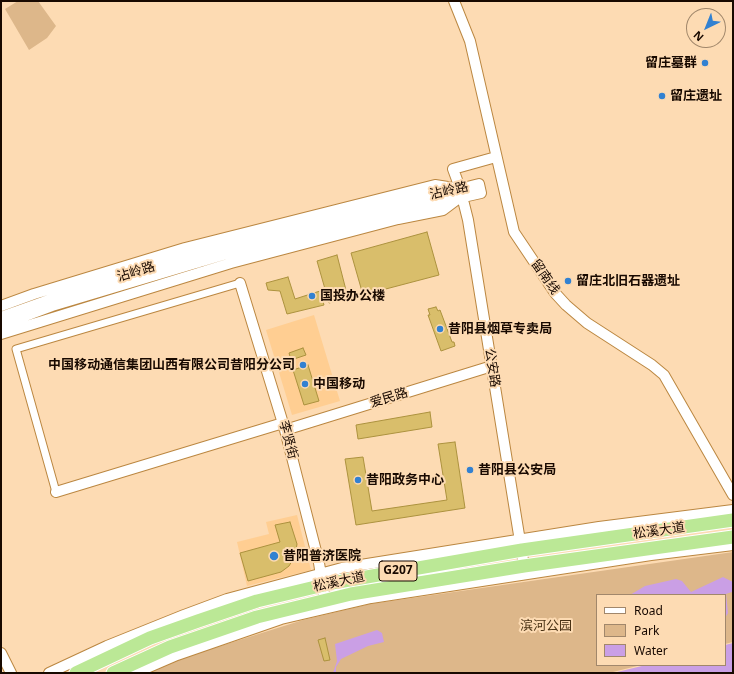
<!DOCTYPE html>
<html>
<head>
<meta charset="utf-8">
<style>
  body { margin:0 }
  #map { position:relative; width:734px; height:674px; overflow:hidden; background:#fddbb3; font-family:"Noto Sans",sans-serif }
  canvas { display:block }
  .frame { position:absolute; inset:0; border:2px solid #180900; pointer-events:none }
  .legend { position:absolute; left:596px; top:594px; width:130px; height:72px; box-sizing:border-box; background:#fddbb3; border:1px solid #a1876b; margin:0; padding:5px 7px; list-style:none; font-size:12px; color:#180900 }
  .legend li { display:flex; align-items:center; gap:8px; height:20px }
  .legend b { width:20px; border:1px solid #a1876b }
  .north { position:absolute; left:686px; top:8px; width:40px; height:40px; box-sizing:border-box; background:#fddbb3; border:1px solid #a1876b; border-radius:50%; rotate:223deg; font-size:11px; font-weight:700; line-height:16px; text-align:center; color:#180900 }
  .north::after { content:''; display:block; margin:auto; width:14px; height:18px; background:#3281d1; clip-path:polygon(50% 0,100% 100%,50% 72%,0 100%) }
</style>
</head>
<body>
<div id="map">
<canvas width="734" height="674"></canvas>
<div class="frame"></div>
<ul class="legend">
<li><b style="height:5px;background:#fff"></b>Road</li>
<li><b style="height:11px;background:#ddb78a"></b>Park</li>
<li><b style="height:11px;background:#ca9fe5"></b>Water</li>
</ul>
<div class="north">N</div>
</div>
<script>
const c = document.querySelector('canvas').getContext('2d');
c.lineJoin = 'round';
function paint(path, color) {
  c.fillStyle = color;
  c.fill(path, 'evenodd');
}
function poly(rows) {
  const path = new Path2D();
  for (const r of rows) {
    path.moveTo(r[0], r[1]);
    for (let i = 2; i < r.length; i += 2) path.lineTo(r[i], r[i + 1]);
  }
  return path;
}
function stroke(path, color, width, dash) {
  c.strokeStyle = color;
  c.lineWidth = width;
  c.lineCap = dash ? 'butt' : 'round';
  c.setLineDash(dash || []);
  c.stroke(path);
}
function label(font, color, halo, rows, align = 'center') {
  c.font = font + ' "Noto Sans","Noto Sans SC",sans-serif';
  c.lineWidth = 4;
  c.setLineDash([]);
  c.textBaseline = 'middle';
  c.strokeStyle = halo;
  c.fillStyle = color;
  for (const [text, x, y, turn = 0] of rows) {
    c.save();
    c.translate(x, y);
    c.rotate((+turn || 0) * Math.PI / 180);
    c.textAlign = isNaN(turn) ? turn : align;
    if (halo) c.strokeText(text, 0, 0);
    c.fillText(text, 0, 0);
    c.restore();
  }
}
const built = poly([
  [314,315,340,401,292,415,266,330],
  [297,515,311,570,247,586,237,542,269,534,266,522]
]);
const green = poly([
  [18,1,38,1,56,26,47,38,29,50,5,9],
  [733,552,733,642,725,644,725,595,597,595,597,665,641,665,609,673,149,673,179,659,303,620,370,604]
]);
const water = poly([
  [723,577,733,582,732,592,726,594,728,613,725,618,725,595,630,595,645,586,676,579,682,581,691,592],
  [377,630,382,633,384,642,368,646,341,659,336,667,336,673,333,673,337,661,335,644],
  [733,643,733,673,613,673,646,665,725,665,725,645]
]);
const building = poly([
  [427,232,439,275,363,295,351,253,427,232],
  [337,255,348,298,329,303,317,261,337,255],
  [288,277,295,299,320,291,324,305,287,314,280,291,268,290,266,283,288,277],
  [436,307,438,311,440,310,452,342,454,342,455,346,441,351,428,315,430,315,428,309,436,307],
  [303,348,306,355,291,360,289,353,303,348],
  [308,365,319,401,304,405,293,370,308,365],
  [430,412,432,427,358,439,356,425,430,412],
  [455,442,465,508,356,525,345,459,363,457,372,511,447,500,438,444,455,442],
  [290,522,297,544,295,556,289,566,281,572,248,581,240,553,280,542,275,525,290,522],
  [325,638,330,660,324,661,318,640,325,638]
]);
const street = poly([
  [56,492,16,349,240,283]
]);
const secondary = poly([
  [454,1,470,41,514,232,555,293,566,305,587,323,652,365,664,375,733,495],
  [496,157,453,169,460,188,468,220,524,566],
  [240,283,285,430,319,563,325,600],
  [1,306,34,294,185,248,435,185,454,188],
  [1,317,74,291,188,256,479,184,481,193,374,217,302,236,223,255,52,306,1,325],
  [1,334,231,263,398,219,443,210,459,198],
  [285,430,492,366],
  [56,492,283,423],
  [1,653,11,673],
  [49,673,107,646,184,615,227,599,342,568,599,527,733,510],
  [135,673,177,655,281,619,371,598,651,555,733,545]
]);
const highway = poly([
  [76,673,150,638,198,621,257,601,332,583,522,550,733,520],
  [113,673,170,647,257,617,351,594,524,566,733,537]
]);
const markers = [
  [705,63,4,"#3281d1"],
  [662,96,4,"#3281d1"],
  [568,281,4,"#3281d1"],
  [312,296,4,"#3281d1"],
  [440,329,4,"#3281d1"],
  [303,365,4,"#3281d1"],
  [305,384,4,"#3281d1"],
  [470,470,4,"#3281d1"],
  [358,480,4,"#3281d1"],
  [274,556,5,"#3281d1"]
];
const shields = [
  [398,571,38]
];
const shieldNames = [
  ["G207",398,571]
];
const poiNames = [
  ["留庄墓群",697,63,"right"],
  ["留庄遗址",670,96],
  ["留庄北旧石器遗址",576,281],
  ["国投办公楼",320,296],
  ["昔阳县烟草专卖局",448,329],
  ["中国移动通信集团山西有限公司昔阳分公司",295,365,"right"],
  ["中国移动",313,384],
  ["昔阳县公安局",478,470],
  ["昔阳政务中心",366,480],
  ["昔阳普济医院",283,556]
];
const streetNames = [
  ["沾岭路",449,191,-13],
  ["沾岭路",136,272,-17],
  ["留南线",545,277,55],
  ["公安路",492,368,81],
  ["爱民路",389,398,-17],
  ["李贤街",288,440,75],
  ["松溪大道",659,531,-8],
  ["松溪大道",339,582,-12]
];
const parkNames = [
  ["滨河公园",546,626]
];
paint(built, '#ffce92');
paint(green, '#ddb78a');
paint(water, '#ca9fe5');
paint(building, '#d9be6b');
stroke(building, '#ac923e', 1);
stroke(street, '#bb8741', 9);
stroke(secondary, '#bb8741', 12);
stroke(highway, '#fff', 15);
stroke(street, '#fff', 7);
stroke(secondary, '#fff', 10);
stroke(highway, '#bbe896', 13);
for (const [x, y, r, color] of markers) {
  const dot = new Path2D();
  dot.arc(x, y, r, 0, 2 * Math.PI);
  c.fillStyle = color;
  c.fill(dot);
  stroke(dot, '#fddbb3', 1.5);
}
for (const [x, y, w] of shields) {
  const box = new Path2D();
  box.roundRect(x - w / 2, y - 10, w, 20, 3);
  c.fillStyle = '#fddbb3';
  c.fill(box);
  stroke(box, '#180900', 1);
}
label('bold 12px', '#180900', null, shieldNames);
label('bold 13px', '#180900', '#fddbb3', poiNames, 'left');
label('13px', '#180900', '#fddbb3', streetNames);
label('13px', '#493214', '#fddbb3', parkNames);
</script>
</body>
</html>
